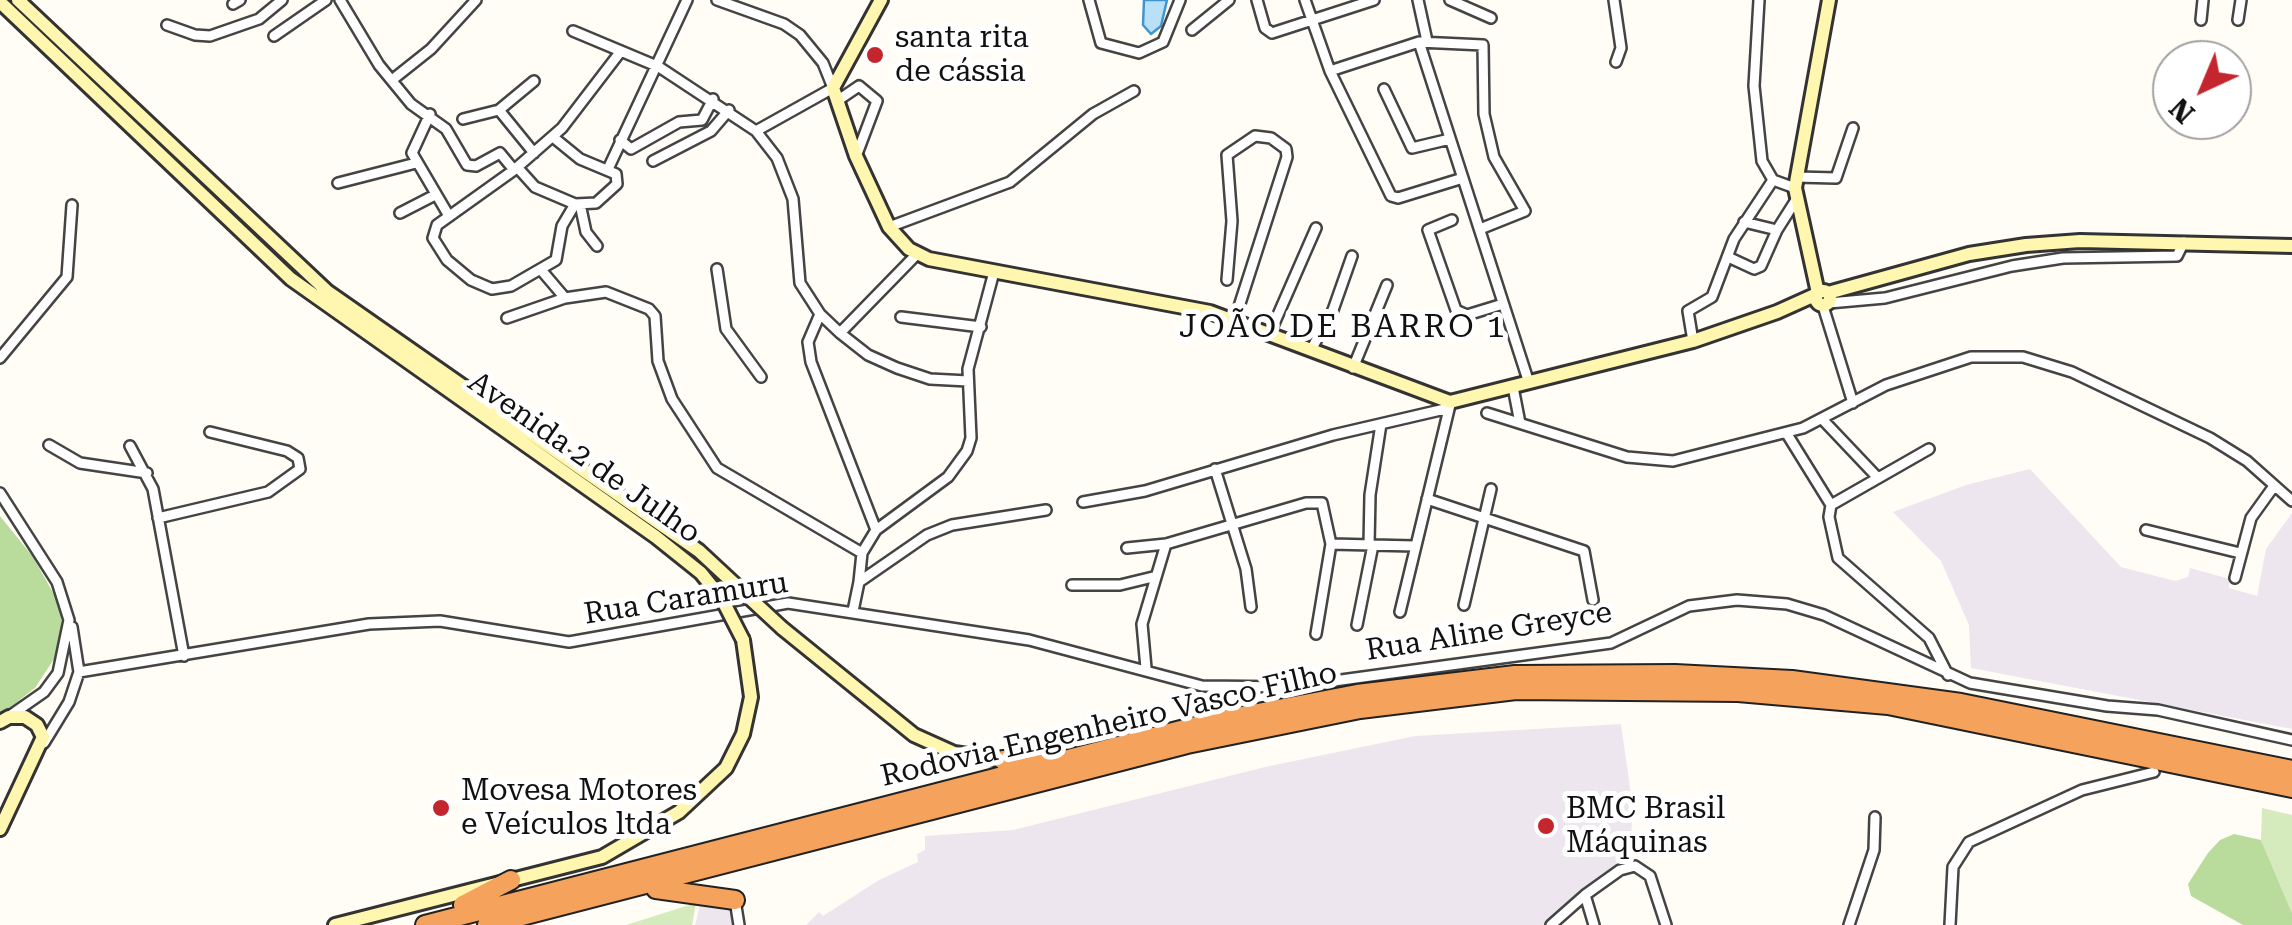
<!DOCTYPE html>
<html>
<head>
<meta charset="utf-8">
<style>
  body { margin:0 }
  #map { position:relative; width:2292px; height:925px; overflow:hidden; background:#fffdf5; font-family:"Roboto Serif",serif }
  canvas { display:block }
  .north { position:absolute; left:2152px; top:40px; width:100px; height:100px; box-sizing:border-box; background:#fff; border:2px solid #a0a0a0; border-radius:50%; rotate:224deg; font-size:28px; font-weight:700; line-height:40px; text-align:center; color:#111 }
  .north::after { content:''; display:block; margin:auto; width:35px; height:45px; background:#c4262e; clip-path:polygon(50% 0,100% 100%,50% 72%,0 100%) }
</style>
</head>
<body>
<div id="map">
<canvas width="2292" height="925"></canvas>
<div class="north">N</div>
</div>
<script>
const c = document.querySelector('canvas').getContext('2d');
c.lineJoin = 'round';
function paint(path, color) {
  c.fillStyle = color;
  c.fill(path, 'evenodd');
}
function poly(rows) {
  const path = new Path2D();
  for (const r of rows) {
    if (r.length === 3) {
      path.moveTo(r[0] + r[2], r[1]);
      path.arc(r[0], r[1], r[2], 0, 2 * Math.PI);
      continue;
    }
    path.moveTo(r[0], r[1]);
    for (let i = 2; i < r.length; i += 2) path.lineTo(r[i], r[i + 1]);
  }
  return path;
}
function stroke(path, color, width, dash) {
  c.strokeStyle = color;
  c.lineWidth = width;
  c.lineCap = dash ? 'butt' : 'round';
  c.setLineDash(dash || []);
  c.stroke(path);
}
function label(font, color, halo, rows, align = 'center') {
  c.font = font + ' "Roboto Serif",serif';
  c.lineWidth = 10;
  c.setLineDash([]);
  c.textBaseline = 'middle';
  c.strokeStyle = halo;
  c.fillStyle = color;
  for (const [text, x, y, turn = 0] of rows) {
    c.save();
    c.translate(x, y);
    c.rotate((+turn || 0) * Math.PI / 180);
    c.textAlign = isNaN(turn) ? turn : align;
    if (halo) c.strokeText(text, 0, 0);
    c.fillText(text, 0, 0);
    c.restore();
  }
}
const industrial = poly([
  [2030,469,2121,567,2175,581,2188,577,2190,568,2230,579,2229,588,2257,596,2266,549,2292,513,2292,729,1971,668,1969,625,1941,561,1893,512,1966,485],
  [1621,724,1632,802,1631,856,1583,888,1543,925,806,925,819,912,823,916,879,880,918,862,917,854,925,850,925,836,1013,830,1265,767,1415,736],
  [701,901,732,903,735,925,695,925]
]);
const green = poly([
  [2262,808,2292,815,2292,913,2261,840],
  [696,903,692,925,626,925]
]);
const forest = poly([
  [0,516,33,557,61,607,62,630,54,659,35,688,0,715],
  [2234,834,2261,840,2292,913,2292,925,2243,925,2191,896,2188,884,2208,853,2220,840]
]);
const water = poly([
  [1144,0,1167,0,1161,26,1151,34,1143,25,1144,0]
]);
const street = poly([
  [340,0,379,65,411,104,446,129,467,165,476,166,500,153,514,170],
  [717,0,784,24,800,35,823,63,833,88,756,131],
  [1089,0,1101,43,1139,53,1163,42,1180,0],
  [1257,0,1265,28,1272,33,1374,0],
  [1305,0,1330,71,1391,196,1398,198,1463,178],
  [1418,0,1427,41],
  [1450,0,1491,18],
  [1614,0,1621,48,1616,62],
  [1759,0,1754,86,1762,161,1773,180,1795,188],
  [233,4,240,0],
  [2201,20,2203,0],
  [2238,20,2241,0],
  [167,25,195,35,210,36,259,19,282,0],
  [1192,30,1229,0],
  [573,31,659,67,756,131,777,158,793,199,800,283,820,314,840,333,868,355,897,368,930,379,968,381],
  [274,36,326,0],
  [1419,42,1529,383],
  [1330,71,1419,42,1483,45,1484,114,1494,157,1525,211,1480,229],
  [392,80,431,49,476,0],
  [1384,89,1412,148,1450,139],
  [837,101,859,86,877,101,857,154],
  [499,110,534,153],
  [430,114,412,153,449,216],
  [463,119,499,110,534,81],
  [620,140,631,149,679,122,702,120,713,99],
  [653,161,711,131,729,110],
  [517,167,535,187,575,204,596,203,617,184,616,174,580,159,553,137],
  [608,169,687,0],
  [1796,177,1836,178,1853,128],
  [338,183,416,163],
  [575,204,562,226,556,260,511,286,492,289,471,280,447,260,433,238,437,225,514,170,562,128,621,51],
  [580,204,586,232,597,246],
  [400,213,435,195],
  [1452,220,1428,230,1456,310,1467,315,1503,304],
  [1744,222,1777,230,1796,200],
  [889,227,1010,182,1093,114,1134,91],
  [1728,257,1754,269,1761,266,1777,230],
  [717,269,726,329,761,377],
  [542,271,565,298],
  [1227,280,1232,221,1227,155,1255,136,1271,138,1286,149,1287,157,1235,319],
  [1829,303,1885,298,2012,266,2063,258,2177,256,2184,242],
  [1823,306,1853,403],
  [820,314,808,342,811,362,876,530],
  [901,317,981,327],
  [507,318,565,298,606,292,649,309,655,316,658,361,672,399,717,468,862,553],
  [840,333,917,254],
  [1270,333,1316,228],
  [1693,341,1688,311,1712,297,1734,239,1773,180],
  [1311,350,1333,310,1352,256],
  [0,358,67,277,72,205],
  [1353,368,1387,285],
  [1513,387,1520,423],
  [1487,413,1627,457,1673,461,1803,428,1886,385,1971,357,2023,357,2072,372,2210,438,2247,461,2292,501],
  [1823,420,1878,478],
  [1787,434,1831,505],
  [49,445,80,463,147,473],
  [130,446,153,489,184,656],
  [1215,469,1246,569,1251,607],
  [0,493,57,582,69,620,58,673,44,692,11,715],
  [1427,499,1584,551,1593,600],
  [1083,502,1145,491,1333,435,1449,408],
  [1831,505,1829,517,1838,558,1929,638,1948,675],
  [1831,505,1929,449],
  [158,518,268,492,300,469,298,458,287,451,210,432],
  [2146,530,2240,553],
  [1331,544,1414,546],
  [1369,545,1370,495,1381,424],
  [1127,548,1166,544,1306,503,1322,503,1331,544,1316,634],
  [2235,578,2251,518,2274,486],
  [859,582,862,553,876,530,948,477,967,451,971,438,968,369,994,272],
  [1072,585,1120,585,1153,577],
  [1464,605,1491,489],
  [853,611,859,582,927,535,952,525,1046,510],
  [1400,612,1450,405],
  [1357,625,1373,545],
  [1146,668,1142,624,1166,544],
  [79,672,369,624,440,621,569,642,788,603,1029,640,1202,686,1290,687,1611,643,1689,606,1737,600,1787,604,1824,615,1970,683,2107,706,2158,710,2292,740],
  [44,743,69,702,79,672,72,627],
  [735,900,739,925],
  [1551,925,1585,895],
  [1594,925,1585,895,1620,870,1635,866,1650,876,1666,925],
  [1849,925,1874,850,1875,817],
  [1950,925,1953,867,1969,842,2082,790,2154,772]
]);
const secondary = poly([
  [18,0,328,292,699,551,741,590],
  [881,0,833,88,856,156,889,227,909,249,929,259,1210,312,1450,402,1693,341,1777,312,1817,294],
  [0,2,291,279,656,537,701,573,722,599],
  [1823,298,7],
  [1818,293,1795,188,1829,0],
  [1828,293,1969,254,2026,245,2080,241,2292,246],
  [782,628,914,735,954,753,1003,760],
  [0,722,9,717,25,717,37,725,43,737,0,829],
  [335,925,602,857,679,812,726,768,743,734,751,697,743,640]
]);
const highway = poly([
  [1003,760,1036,758],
  [656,889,735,900],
  [463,905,511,880],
  [425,925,1216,721,1357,694,1515,675,1675,674,1792,680,1961,703,2292,770],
  [487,925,1187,744,1360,709,1516,690,1738,692,1888,705,2292,788]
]);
const secondaryBridge = poly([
  [741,590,782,628],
  [722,599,743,640]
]);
const markers = [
  [875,55,10,"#c4262e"],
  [441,808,10,"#c4262e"],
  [1546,826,10,"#c4262e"]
];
const poiNames = [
  ["santa rita",895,38],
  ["de cássia",895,72],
  ["Movesa Motores",461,791],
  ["e Veículos ltda",461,825],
  ["BMC Brasil",1566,809],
  ["Máquinas",1566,843]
];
const streetNames = [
  ["Avenida 2 de Julho",584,458,35],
  ["Rua Caramuru",686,599,-9],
  ["Rua Aline Greyce",1489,632,-9],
  ["Rodovia Engenheiro Vasco Filho",1109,725,-13]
];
const neighbourhoodNames = [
  ["JOÃO DE BARRO 1",1343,328]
];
paint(industrial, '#eee6ef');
paint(green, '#d5ebbd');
paint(forest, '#b9dc9c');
paint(water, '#b9e0f7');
stroke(water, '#3f96cf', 2.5);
stroke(street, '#444', 14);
stroke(secondary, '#333', 18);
stroke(highway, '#222', 22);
stroke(street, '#fff', 9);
stroke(secondary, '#fff6b0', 12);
stroke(highway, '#f5a25d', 18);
stroke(secondaryBridge, '#333', 18, []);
stroke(secondaryBridge, '#fff6b0', 12);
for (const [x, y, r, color] of markers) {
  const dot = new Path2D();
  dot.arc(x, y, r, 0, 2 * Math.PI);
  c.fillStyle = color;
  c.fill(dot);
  stroke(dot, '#fff', 4);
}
label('30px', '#111', '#fff', poiNames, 'left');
label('30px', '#111', '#fff', streetNames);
c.letterSpacing = '2.5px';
label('32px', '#111', '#fff', neighbourhoodNames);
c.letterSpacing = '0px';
</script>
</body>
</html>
